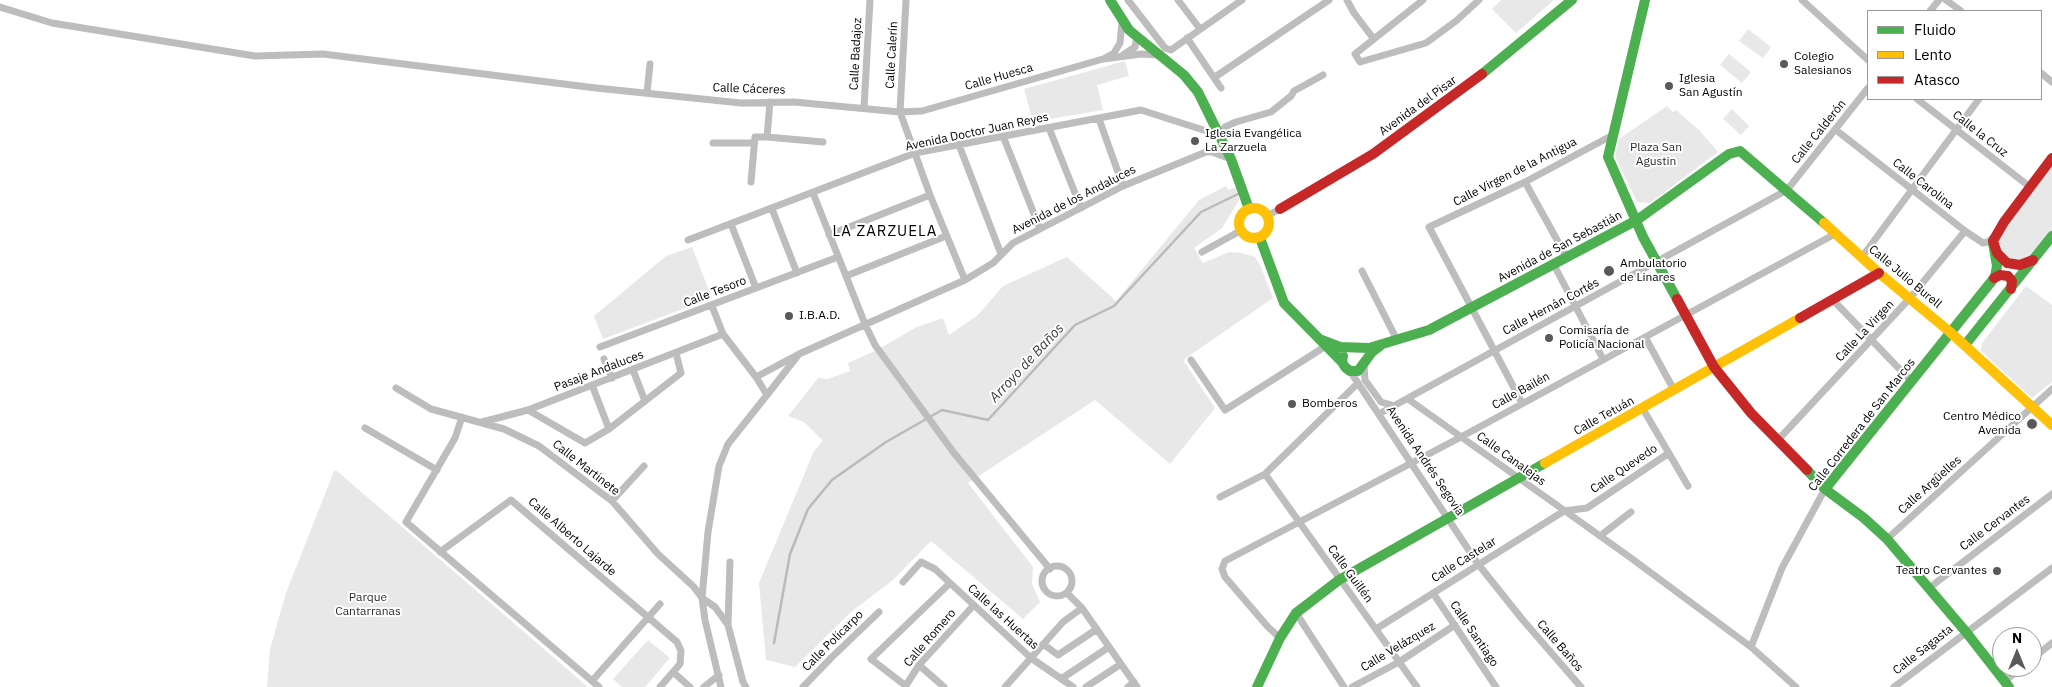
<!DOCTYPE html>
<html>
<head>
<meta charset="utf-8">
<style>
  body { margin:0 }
  #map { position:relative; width:2052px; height:687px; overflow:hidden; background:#fff; font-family:"IBM Plex Sans",sans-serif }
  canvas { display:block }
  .legend { position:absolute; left:1867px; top:10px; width:175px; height:90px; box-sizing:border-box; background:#fff; border:1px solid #999; margin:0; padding:6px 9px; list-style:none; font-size:15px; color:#000 }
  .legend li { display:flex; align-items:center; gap:10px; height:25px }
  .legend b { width:25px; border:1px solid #999 }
  .north { position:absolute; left:1992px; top:627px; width:50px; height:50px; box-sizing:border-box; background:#fff; border:1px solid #999; border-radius:50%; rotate:0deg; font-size:14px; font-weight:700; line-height:20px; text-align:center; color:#000 }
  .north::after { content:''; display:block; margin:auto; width:18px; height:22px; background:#595959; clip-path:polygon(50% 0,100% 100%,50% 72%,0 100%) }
</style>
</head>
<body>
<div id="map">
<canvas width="2052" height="687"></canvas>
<ul class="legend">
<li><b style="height:6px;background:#4caf50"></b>Fluido</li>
<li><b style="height:6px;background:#ffc107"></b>Lento</li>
<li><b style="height:6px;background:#c62828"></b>Atasco</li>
</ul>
<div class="north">N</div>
</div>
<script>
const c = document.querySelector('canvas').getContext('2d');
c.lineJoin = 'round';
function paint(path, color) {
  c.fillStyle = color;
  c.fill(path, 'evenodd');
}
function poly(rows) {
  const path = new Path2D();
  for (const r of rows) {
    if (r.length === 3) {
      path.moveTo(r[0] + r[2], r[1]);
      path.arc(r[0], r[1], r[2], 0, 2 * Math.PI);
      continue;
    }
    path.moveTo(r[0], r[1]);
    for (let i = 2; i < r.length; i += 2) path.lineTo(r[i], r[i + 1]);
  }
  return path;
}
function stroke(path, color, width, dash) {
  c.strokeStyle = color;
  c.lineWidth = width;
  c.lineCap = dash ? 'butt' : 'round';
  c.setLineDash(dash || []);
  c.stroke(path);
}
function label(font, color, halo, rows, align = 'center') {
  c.font = font + ' "IBM Plex Sans",sans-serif';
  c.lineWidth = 4;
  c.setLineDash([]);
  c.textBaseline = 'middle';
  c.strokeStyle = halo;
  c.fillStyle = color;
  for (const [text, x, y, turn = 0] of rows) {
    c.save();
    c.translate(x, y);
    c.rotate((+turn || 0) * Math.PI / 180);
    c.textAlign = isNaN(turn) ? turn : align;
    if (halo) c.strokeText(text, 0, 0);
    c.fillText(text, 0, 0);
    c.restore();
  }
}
const green = poly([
  [1501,0,1554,0,1516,33,1492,9],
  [1748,29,1771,47,1763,58,1739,41],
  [1729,54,1751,72,1742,83,1720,65],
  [1125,61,1129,76,1097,85,1103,110,1033,122,1024,89],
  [1667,106,1673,112,1676,110,1700,131,1718,152,1650,203,1637,202,1615,156,1619,139],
  [1732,109,1749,126,1741,135,1723,119],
  [2052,165,2052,230,2031,258,2025,262,2004,258,1998,243,2004,228],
  [1226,186,1228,190,1236,187,1239,200,1222,228,1194,248,1203,263,1229,252,1242,253,1255,257,1260,265,1273,298,1183,360,1215,408,1170,464,1095,400,968,483,1033,567,1032,584,1040,602,1023,619,931,541,893,580,851,612,795,667,766,660,759,583,814,451,823,441,804,422,788,416,818,378,828,379,850,371,848,363,875,351,917,327,943,318,949,335,978,315,1003,286,1067,257,1116,301,1199,200],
  [692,247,712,298,603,339,594,316,666,256],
  [2026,286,2052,305,2052,382,2032,398,1981,351,1982,343],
  [334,471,337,471,588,687,267,687,270,649,286,593],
  [648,640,670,658,645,687,622,687,613,679]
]);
const stream = poly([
  [774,643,790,554,808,509,832,480,886,442,942,410,988,420,1075,325,1114,306,1201,212,1238,194]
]);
const street = poly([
  [906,0,900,112,930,195,965,280],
  [1128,0,1165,48,1171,50,1242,0],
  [1178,0,1200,29],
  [1347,0,1354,13,1373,38],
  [1423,0,1355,54,1360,62,1426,43,1456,21,1479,0],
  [1802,0,1868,60],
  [1946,0,1961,11],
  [0,7,52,23,255,56,323,54,596,88,741,103,794,102,900,112,922,111,1103,59,1141,54,1158,55],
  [1930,11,1939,0],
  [1187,38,1221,88],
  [1123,55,1135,47,1137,37],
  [1105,58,1114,53,1120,43,1122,21],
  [2041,73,2052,82],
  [1215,77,1329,0],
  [647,93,650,64],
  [1917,99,2030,187],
  [770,102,767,137,823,142],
  [864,108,870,0],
  [1099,119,1123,186],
  [1049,128,1081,208],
  [1836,130,1965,231,1983,243,1988,242,1994,237],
  [1003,136,1040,229],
  [713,143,754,143],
  [959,145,1001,254],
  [751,182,755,137,767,137],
  [1525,182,1567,258],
  [813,193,865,324,875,345,954,453,1050,569],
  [772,209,797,273],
  [1267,216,1280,209],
  [731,224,756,288],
  [829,235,930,195],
  [688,240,915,153,1141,110,1219,135,1225,127,1236,122,1271,112,1291,96,1294,91,1323,75],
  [1202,252,1240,231],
  [1862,257,1979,99],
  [1554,265,1603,359],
  [1362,271,1397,340],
  [846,276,946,236],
  [1832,299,1911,381],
  [712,306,723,334,756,377],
  [1645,337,1674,390],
  [600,347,838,257],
  [799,354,767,395,756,377,799,354,965,280,993,263,1013,243,1123,186,1206,152,1212,152,1231,159],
  [604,359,612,378],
  [1191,360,1225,410,1326,346],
  [1364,365,1365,380,1381,402,1395,406],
  [633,370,645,401],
  [1350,371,1478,564,1522,619,1581,687],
  [592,385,609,429],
  [396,388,431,409,504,429,539,446,612,501,658,554,694,587,702,598,705,620,721,687],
  [1408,399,1631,558,1751,647,1796,687],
  [1522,403,1429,227,1525,182,1611,136],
  [1643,409,1688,486],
  [528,410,585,443,609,429,681,373,676,353],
  [1379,414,1787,190,1868,88],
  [462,417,455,438,406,522,599,687],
  [482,422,528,410,723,334],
  [365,428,437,470],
  [1777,441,1910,298,1965,231],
  [1265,474,1417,687],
  [1220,497,1265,474,1358,383],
  [612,501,644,466],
  [1600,536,1631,512],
  [1887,539,2052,389],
  [440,552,511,500,677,642,681,651,680,664,660,687],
  [730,562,728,625,743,682,746,687],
  [1057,581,15],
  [903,582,921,562,935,569,1031,658,1073,687],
  [1929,588,2052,494],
  [1067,593,1082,608,1137,687],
  [1433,593,1496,687],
  [1296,613,1344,687],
  [728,625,715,607,702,598,708,532,719,466,728,444,767,395],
  [1376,629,1564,511,1587,508,1669,453],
  [1280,638,1268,627,1225,577,1222,569,1225,561,1461,437,1835,234],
  [1043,644,1058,655,1097,629],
  [1751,647,1782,568,1825,489],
  [2032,659,2052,643],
  [919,665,944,687],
  [673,672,690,687],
  [1061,679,1109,647],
  [592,681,660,604],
  [2005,681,2022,667],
  [906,686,871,659,950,583],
  [704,687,719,675],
  [803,687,832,657,879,612],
  [905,687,919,665,973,606],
  [1005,687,1063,622,1082,608],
  [1086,687,1121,664],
  [1128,687,1134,682],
  [1352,687,1399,662,1455,625],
  [1894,687,2052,568]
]);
const fast = poly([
  [1110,0,1129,30,1184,75,1198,92,1231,159,1249,209],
  [1645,0,1608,157,1643,237,1677,299],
  [1482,74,1572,0],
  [1260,238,1284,303,1342,362],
  [1319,339,1340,347,1369,348,1429,330,1637,220,1729,154,1740,151,1824,223],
  [1965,345,2052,236],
  [1343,356,1342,362,1345,367,1350,371,1358,371,1372,352,1380,346],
  [1807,470,1825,489,1864,518,1887,539,1966,632,2009,687],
  [1825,489,1995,277,1997,266,1993,243],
  [1257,687,1280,638,1296,613,1339,580,1545,463]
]);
const slow = poly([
  [1254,223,15],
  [1824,223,1879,273,1950,332,2052,425],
  [1545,463,1800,318]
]);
const jam = poly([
  [1280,209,1373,154,1482,74],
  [2033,260,2020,265,2007,263,1997,253,1993,241,2004,222,2052,158],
  [1994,278,2000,275,2008,276,2012,281,2011,289],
  [1677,299,1714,367,1751,413,1807,470],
  [1800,318,1879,273]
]);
const markers = [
  [1784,64,5,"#595959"],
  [1669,86,5,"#595959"],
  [1195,141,5,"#595959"],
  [1609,271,6,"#595959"],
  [789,316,5,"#595959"],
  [1549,338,5,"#595959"],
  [1292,404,5,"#595959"],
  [2032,424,6,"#595959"],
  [1997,571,5,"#595959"]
];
const streetNames = [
  ["Calle Badajoz",856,54,-87],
  ["Calle Calerín",892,55,-87],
  ["Calle Huesca",999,77,-16],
  ["Calle Cáceres",749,89,2],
  ["Avenida del Pisar",1418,106,-36],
  ["Avenida Doctor Juan Reyes",977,132,-12],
  ["Calle Calderón",1819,132,-51],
  ["Calle la Cruz",1980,134,38],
  ["Calle Virgen de la Antigua",1515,172,-27],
  ["Calle Carolina",1923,184,38],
  ["Avenida de los Andaluces",1074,200,-27],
  ["Avenida de San Sebastián",1560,247,-28],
  ["Calle Julio Burell",1905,277,40],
  ["Calle Tesoro",715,292,-21],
  ["Calle Hernán Cortés",1551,307,-28],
  ["Calle La Virgen",1865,331,-47],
  ["Pasaje Andaluces",599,371,-21],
  ["Calle Bailén",1521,391,-29],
  ["Calle Tetuán",1604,416,-29],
  ["Calle Corredera de San Marcos",1862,425,-52],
  ["Calle Canalejas",1511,459,36],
  ["Avenida Andrés Segovia",1425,461,56],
  ["Calle Martinete",586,468,38],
  ["Calle Quevedo",1624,469,-34],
  ["Calle Argüelles",1930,485,-42],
  ["Calle Cervantes",1995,523,-37],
  ["Calle Alberto Lajarde",572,537,41],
  ["Calle Castelar",1464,560,-32],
  ["Calle Guillén",1350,574,54],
  ["Calle las Huertas",1003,617,42],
  ["Calle Santiago",1474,634,56],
  ["Calle Romero",930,638,-49],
  ["Calle Policarpo",833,641,-45],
  ["Calle Baños",1560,646,49],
  ["Calle Velázquez",1398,647,-31],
  ["Calle Sagasta",1923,650,-38]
];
const poiNames = [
  ["Colegio",1794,57],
  ["Salesianos",1794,71],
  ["Iglesia",1679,79],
  ["San Agustín",1679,93],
  ["Iglesia Evangélica",1205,134],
  ["La Zarzuela",1205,148],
  ["Ambulatorio",1620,264],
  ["de Linares",1620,278],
  ["I.B.A.D.",799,316],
  ["Comisaría de",1559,331],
  ["Policía Nacional",1559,345],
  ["Bomberos",1302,404],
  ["Centro Médico",2021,417,"right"],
  ["Avenida",2021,431,"right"],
  ["Teatro Cervantes",1987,571,"right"]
];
const parkNames = [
  ["Plaza San",1656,148],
  ["Agustin",1656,162],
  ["Parque",368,598],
  ["Cantarranas",368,612]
];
const waterNames = [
  ["Arroyo de Baños",1027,363,-47]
];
const quarterNames = [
  ["LA ZARZUELA",885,232]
];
paint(green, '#e8e8e8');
stroke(stream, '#bababa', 2.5);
stroke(street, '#bdbdbd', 7);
stroke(fast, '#4caf50', 10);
stroke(slow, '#ffc107', 10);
stroke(jam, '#c62828', 10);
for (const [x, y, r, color] of markers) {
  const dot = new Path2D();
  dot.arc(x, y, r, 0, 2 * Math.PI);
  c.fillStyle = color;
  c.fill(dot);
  stroke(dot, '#fff', 2);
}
label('12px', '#000', '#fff', streetNames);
label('12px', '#000', '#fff', poiNames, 'left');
label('12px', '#2c2c2c', '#fff', parkNames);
label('italic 14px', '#3d3d3d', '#fff', waterNames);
c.letterSpacing = '1px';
label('15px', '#000', '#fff', quarterNames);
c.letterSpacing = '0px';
</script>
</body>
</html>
